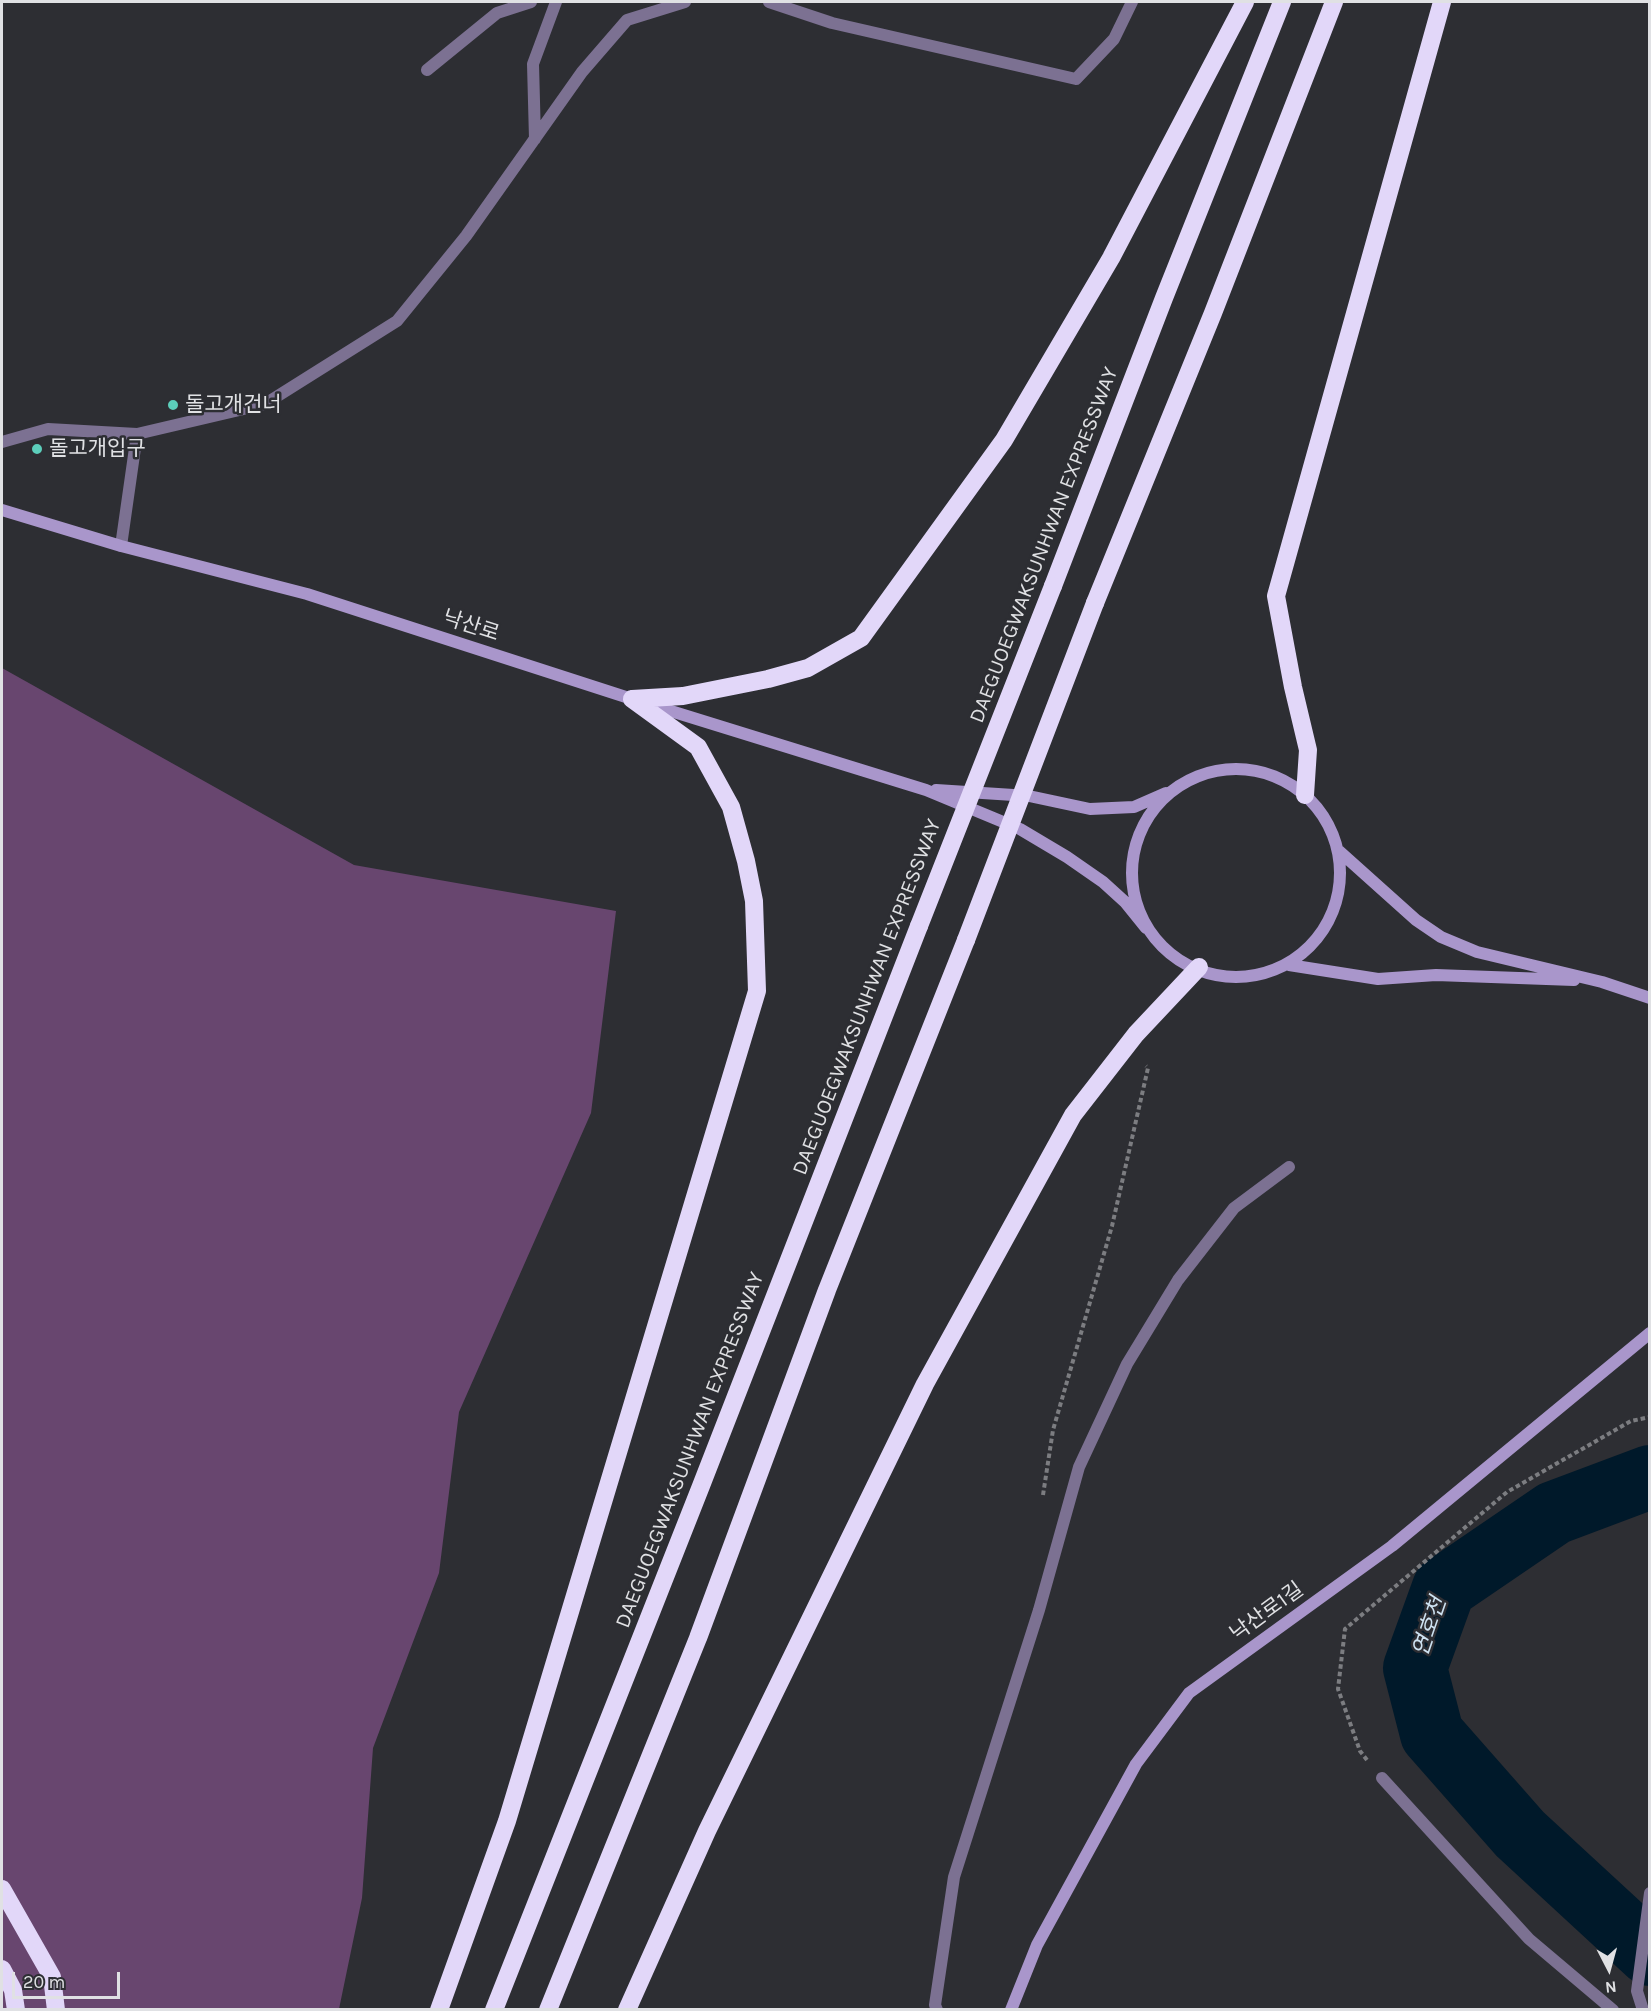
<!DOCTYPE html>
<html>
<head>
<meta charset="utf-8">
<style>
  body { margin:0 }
  #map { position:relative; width:1651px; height:2011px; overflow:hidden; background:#2d2e33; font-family:Karla,sans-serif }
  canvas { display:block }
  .frame { position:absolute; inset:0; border:3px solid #e0e1e4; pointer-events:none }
  .north { position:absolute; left:1579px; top:1939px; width:60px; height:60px; -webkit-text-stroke:4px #2d2e33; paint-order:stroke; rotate:174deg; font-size:16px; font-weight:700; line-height:24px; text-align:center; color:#e0e1e4 }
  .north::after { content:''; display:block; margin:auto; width:21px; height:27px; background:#e0e1e4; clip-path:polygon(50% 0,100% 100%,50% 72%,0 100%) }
  .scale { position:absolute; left:12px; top:1972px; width:108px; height:27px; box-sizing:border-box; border:3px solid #e0e1e4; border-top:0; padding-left:8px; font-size:18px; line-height:21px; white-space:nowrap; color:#e0e1e4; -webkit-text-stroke:4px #2d2e33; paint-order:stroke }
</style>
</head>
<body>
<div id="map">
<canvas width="1651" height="2011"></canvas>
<div class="frame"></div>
<div class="north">N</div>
<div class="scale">20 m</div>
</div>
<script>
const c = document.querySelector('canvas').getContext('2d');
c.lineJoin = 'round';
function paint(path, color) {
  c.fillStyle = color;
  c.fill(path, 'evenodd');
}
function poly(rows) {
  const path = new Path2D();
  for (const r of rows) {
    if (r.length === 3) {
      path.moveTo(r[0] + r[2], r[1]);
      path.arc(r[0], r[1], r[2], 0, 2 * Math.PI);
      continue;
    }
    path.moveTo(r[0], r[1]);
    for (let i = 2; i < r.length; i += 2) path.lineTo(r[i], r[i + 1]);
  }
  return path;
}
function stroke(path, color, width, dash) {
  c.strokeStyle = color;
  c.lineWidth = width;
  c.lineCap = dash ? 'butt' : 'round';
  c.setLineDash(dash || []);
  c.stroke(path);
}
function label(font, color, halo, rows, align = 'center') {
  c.font = font + ' Karla,"Noto Sans KR",sans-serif';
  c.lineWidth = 5;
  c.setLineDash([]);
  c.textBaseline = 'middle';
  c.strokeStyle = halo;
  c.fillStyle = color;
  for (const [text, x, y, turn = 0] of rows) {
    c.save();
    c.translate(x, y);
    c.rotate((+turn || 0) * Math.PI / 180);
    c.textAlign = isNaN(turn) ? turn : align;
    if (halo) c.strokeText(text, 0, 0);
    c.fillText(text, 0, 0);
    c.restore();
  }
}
const green = poly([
  [2,668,354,865,616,911,591,1113,459,1412,439,1573,373,1748,362,1898,339,2009,2,2009]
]);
const river = poly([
  [1650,1477,1554,1513,1444,1588,1415,1668,1432,1734,1520,1834,1650,1954]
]);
const path = poly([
  [1043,1495,1053,1430,1112,1226,1148,1068,1146,1066],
  [1367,1760,1360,1751,1338,1689,1345,1629,1507,1492,1631,1421,1650,1417]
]);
const lane = poly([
  [769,2,832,23,1076,79,1114,39,1132,2],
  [427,70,497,13,531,2],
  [535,139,533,64,556,2],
  [137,434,265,404,397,321,466,236,582,72,627,20,685,2]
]);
const street = poly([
  [2,442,48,429,137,434,121,546],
  [1382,1778,1529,1939,1613,2010],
  [937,2010,935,2005,954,1877,1039,1610,1079,1467,1127,1364,1178,1280,1234,1208,1289,1167],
  [1643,2010,1637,1991,1650,1893]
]);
const secondary = poly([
  [2,510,121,546,307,594,632,699,926,790,1020,829,1067,857,1103,882,1125,902,1146,928],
  [1236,873,104],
  [936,790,1029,796,1090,809,1134,807,1166,793],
  [1339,851,1416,920,1441,937,1477,952,1602,982,1650,998],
  [1289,965,1378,979,1436,975,1574,980],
  [1011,2010,1037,1945,1136,1764,1189,1693,1392,1546,1650,1333]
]);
const highway = poly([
  [1053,586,1164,298,1282,2],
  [1095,603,1213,313,1334,2],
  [632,699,683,696,768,679,808,668,861,638,1004,440,1111,258,1245,2],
  [1305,795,1308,750,1293,687,1276,596,1442,2],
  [2,1889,52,1977,56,2010],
  [2,1969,13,1990,16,2010],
  [439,2010,507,1821,757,991,754,901,746,861,731,807,698,747,632,699],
  [494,2010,701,1486,919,926],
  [548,2010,698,1638,827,1290,966,940],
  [627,2010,707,1831,925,1384,1073,1115,1136,1034,1199,967]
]);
const highwayBridge = poly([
  [919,926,1053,586],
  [966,940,1095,603]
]);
const markers = [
  [173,405,6,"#5ccebb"],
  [37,449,6,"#5ccebb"]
];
const poiNames = [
  ["돌고개건너",185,405],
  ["돌고개입구",49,449]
];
const streetNames = [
  ["DAEGUOEGWAKSUNHWAN EXPRESSWAY",1044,545,-69],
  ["낙산로",471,626,18],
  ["DAEGUOEGWAKSUNHWAN EXPRESSWAY",867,997,-69],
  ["DAEGUOEGWAKSUNHWAN EXPRESSWAY",690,1450,-69],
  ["낙산로1길",1267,1612,-36]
];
const waterNames = [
  ["연호천",1430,1627,-71]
];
paint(green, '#68466f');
stroke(river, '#00192a', 64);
stroke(path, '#7c7d81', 4, [4.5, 3]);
stroke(lane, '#7c7192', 12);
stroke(street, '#7c7192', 12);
stroke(secondary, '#a996cb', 12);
stroke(highway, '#e2d7f9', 18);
stroke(highwayBridge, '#e2d7f9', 18);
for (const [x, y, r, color] of markers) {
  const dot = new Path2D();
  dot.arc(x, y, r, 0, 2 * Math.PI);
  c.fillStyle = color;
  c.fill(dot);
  stroke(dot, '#2d2e33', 2);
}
label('21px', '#e0e1e4', '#2d2e33', poiNames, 'left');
label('21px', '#e0e1e4', '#2d2e33', streetNames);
label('italic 22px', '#cee2f1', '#2d2e33', waterNames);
</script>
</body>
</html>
